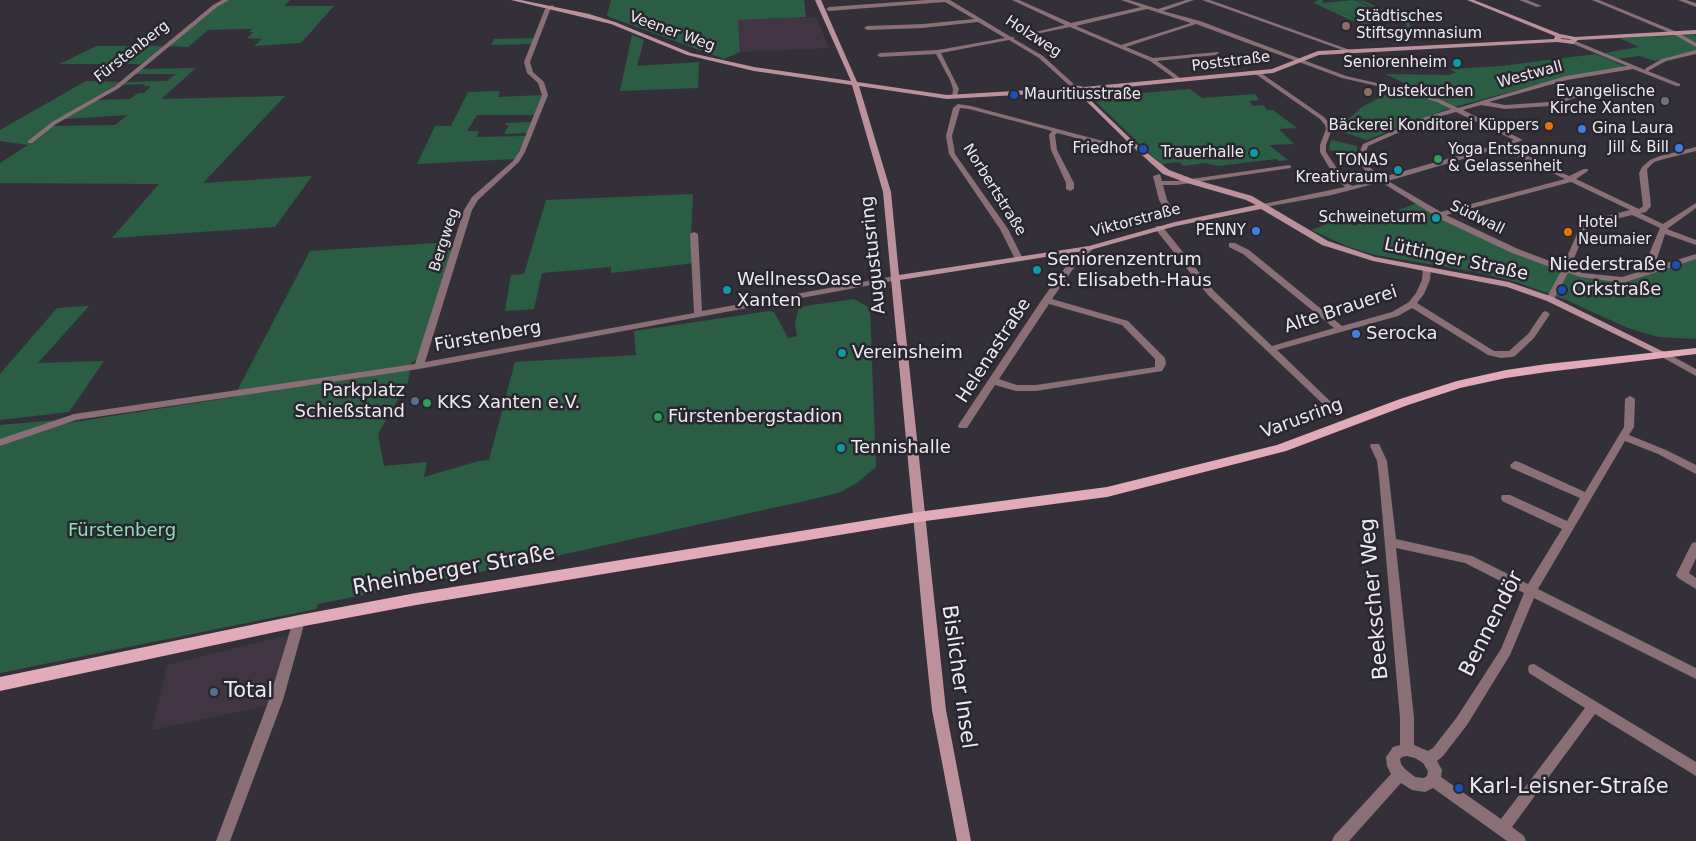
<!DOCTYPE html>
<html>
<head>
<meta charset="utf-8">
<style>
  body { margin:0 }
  canvas { display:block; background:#333039 }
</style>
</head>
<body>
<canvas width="1696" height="841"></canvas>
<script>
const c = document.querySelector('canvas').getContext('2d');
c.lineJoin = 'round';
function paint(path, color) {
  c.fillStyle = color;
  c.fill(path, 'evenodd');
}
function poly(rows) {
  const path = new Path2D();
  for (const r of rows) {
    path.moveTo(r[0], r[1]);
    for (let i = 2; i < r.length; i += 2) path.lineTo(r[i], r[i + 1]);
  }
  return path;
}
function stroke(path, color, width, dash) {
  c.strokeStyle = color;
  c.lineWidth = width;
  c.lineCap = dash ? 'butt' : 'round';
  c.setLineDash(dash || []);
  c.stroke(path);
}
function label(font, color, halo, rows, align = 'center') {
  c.font = font + ' "DejaVu Sans",sans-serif';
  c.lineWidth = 5;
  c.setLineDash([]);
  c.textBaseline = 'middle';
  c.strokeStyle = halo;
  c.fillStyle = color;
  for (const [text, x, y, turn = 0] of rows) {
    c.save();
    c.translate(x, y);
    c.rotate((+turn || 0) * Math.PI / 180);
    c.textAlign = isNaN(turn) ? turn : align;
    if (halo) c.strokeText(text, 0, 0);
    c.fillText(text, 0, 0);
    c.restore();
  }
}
const commercial = poly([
  [816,17,829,48,740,52,738,20],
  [292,634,270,705,152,730,167,665]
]);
const green = poly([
  [228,0,290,0,284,6,334,6,301,43,254,46,262,39,247,38,254,32,249,32,252,29,240,29,208,30,188,47,168,46,217,6],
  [611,0,804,0,806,17,738,20,740,52,724,59,607,16],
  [1318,0,1323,0,1322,3,1354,0,1398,20,1367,24,1324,4,1372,27,1397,30,1407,25,1402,20,1356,0,1364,1,1407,21,1411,26,1407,30,1398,31,1368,28,1314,3],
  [632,35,644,40,637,66,699,62,698,88,620,91],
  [1696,35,1696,52,1655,61,1639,56,1618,59,1604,53,1639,47,1619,38],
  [534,38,532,44,491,45,494,39],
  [97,46,163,46,141,64,59,64],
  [1596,54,1626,67,1565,77,1447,109,1367,140,1336,130,1362,107,1387,94,1407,89,1402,82,1385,74,1448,75,1456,73,1450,69,1501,66],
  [196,68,161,99,285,96,203,183,312,176,275,227,112,238,159,184,0,183,0,163,28,145,0,141,0,130,86,81,120,82,48,126,115,125,128,115,64,119,96,100,130,99,138,93,144,93,151,86,144,86,145,84,121,85,125,82,167,81,176,74,135,74,141,69],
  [1190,89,1202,98,1255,94,1259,100,1249,101,1253,106,1263,105,1267,110,1273,110,1297,128,1279,129,1294,144,1269,145,1288,160,1279,161,1276,159,1218,166,1206,163,1183,166,1179,162,1162,164,1150,154,1091,97],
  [500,91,498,97,542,95,534,115,477,115,467,131,479,131,477,137,526,136,515,159,417,164,435,126,451,126,468,92],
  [531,122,527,133,504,134,509,125,505,125,506,123],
  [1331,140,1357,146,1357,154,1329,150],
  [693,194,691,236,694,263,611,273,611,267,542,273,534,309,505,311,511,275,524,274,546,200],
  [1418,203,1565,271,1623,280,1696,258,1696,339,1658,337,1628,328,1566,300,1516,282,1476,272,1376,255,1349,247,1311,230,1343,218,1354,226],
  [454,242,417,359,411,363,408,382,378,434,384,466,427,462,424,477,479,461,489,460,515,362,636,355,634,331,770,311,774,312,788,338,797,336,795,323,799,307,854,299,870,308,876,467,858,482,841,492,818,498,516,565,318,604,316,609,0,673,0,445,55,425,234,397,310,251],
  [89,306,38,363,104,361,69,412,0,420,0,374,57,308],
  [57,420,56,421,0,440,0,425]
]);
const street = poly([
  [222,0,229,0,217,7,119,88,56,124,32,143,28,143,28,141,52,122,115,86,213,5,222,0],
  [926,0,950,0,1011,37,1014,37,1014,39,1043,56,1077,87,1072,88,1039,58,1009,40,941,53,959,89,956,98,952,98,953,89,950,80,936,54,880,57,877,55,880,53,938,50,1005,38,978,22,923,28,867,30,864,28,867,26,923,24,974,19,945,2,829,11,826,9,829,7,926,0],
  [1012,0,1019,0,1071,23,1141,7,1121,0,1129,0,1158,9,1186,0,1194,0,1163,11,1200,21,1346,76,1416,92,1441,100,1458,108,1566,76,1627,66,1571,43,1570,42,1573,40,1645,70,1646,68,1662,59,1696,50,1696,54,1666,61,1648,71,1680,84,1680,86,1676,86,1633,69,1567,80,1489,102,1505,105,1549,102,1574,93,1597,88,1600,90,1550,106,1505,109,1481,105,1463,110,1523,140,1507,146,1569,176,1584,169,1588,169,1588,171,1576,179,1639,209,1643,206,1639,173,1642,167,1650,160,1660,156,1696,147,1696,151,1664,159,1654,162,1647,169,1651,206,1646,212,1640,213,1663,224,1696,203,1696,208,1667,229,1696,240,1696,245,1665,234,1655,265,1654,267,1648,267,1647,265,1650,252,1660,228,1632,215,1596,224,1585,232,1570,268,1582,273,1622,277,1696,254,1696,259,1623,283,1581,277,1568,273,1554,299,1550,302,1546,299,1561,271,1512,253,1442,220,1381,182,1332,195,1260,208,1260,204,1263,204,1345,187,1336,179,1320,152,1320,145,1326,129,1325,125,1320,119,1254,73,1254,71,1258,71,1324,117,1330,124,1332,129,1326,145,1326,152,1342,176,1352,186,1376,179,1367,174,1360,163,1359,154,1363,144,1423,118,1451,109,1437,102,1412,94,1342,78,1196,24,1126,47,1153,58,1218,52,1219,53,1216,55,1157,61,1183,80,1178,81,1150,61,1070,27,1031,35,1031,33,1065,25,1012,0],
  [1147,9,1191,23,1121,45,1076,26,1147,9],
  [1456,112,1514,140,1383,177,1373,170,1366,163,1365,154,1368,146,1427,120,1456,112],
  [1500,148,1565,179,1441,212,1388,181,1500,148],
  [1571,182,1630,210,1590,220,1579,229,1563,266,1518,249,1446,215,1571,182],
  [1202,0,1210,0,1350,50,1345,51,1202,0],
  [1519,0,1527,0,1542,6,1537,7,1519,0],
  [1592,0,1599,0,1677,32,1696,43,1696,47,1673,34,1592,0],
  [1678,0,1686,0,1696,3,1696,7,1678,0],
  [552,5,555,7,550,10,530,62,533,72,544,82,548,95,525,152,519,162,478,200,472,210,425,362,694,313,690,234,694,232,698,234,702,311,895,276,898,276,898,280,419,369,76,420,0,446,0,439,74,414,415,364,464,210,472,197,513,161,519,152,542,95,538,83,527,73,524,62,545,9,552,5],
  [958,104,971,106,1114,144,1135,144,1138,146,1135,148,1114,148,1057,133,1055,135,1057,150,1074,183,1074,189,1070,191,1066,189,1066,183,1051,150,1049,135,1052,131,969,109,960,108,952,136,955,154,1008,229,1023,259,1019,261,1015,259,1000,229,949,154,946,136,953,108,958,104],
  [1289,165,1291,166,1291,168,1177,185,1163,185,1167,200,1173,209,1169,211,1166,211,1159,200,1153,176,1160,174,1162,181,1177,181,1289,165],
  [1156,226,1162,226,1214,291,1272,346,1334,328,1243,254,1229,247,1229,243,1235,243,1249,250,1342,326,1392,312,1409,302,1416,293,1422,280,1423,269,1427,267,1431,269,1430,280,1424,294,1417,303,1494,351,1509,351,1528,334,1543,312,1546,311,1550,314,1534,338,1515,356,1512,357,1501,358,1488,355,1412,308,1398,316,1277,350,1329,400,1331,402,1326,405,1323,404,1208,295,1156,230,1156,226],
  [1087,246,1093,246,1094,248,1073,269,1052,299,1128,321,1165,358,1166,364,1162,371,1036,391,1016,391,995,385,967,428,959,428,958,426,959,424,1043,298,1067,265,1087,246],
  [1049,304,1122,325,1155,359,1155,367,1036,385,1017,385,999,379,1049,304],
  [1663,351,1696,369,1696,376,1660,356,1658,354,1660,352,1663,351],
  [1630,396,1635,399,1634,427,1629,435,1666,450,1696,465,1696,474,1658,454,1625,441,1538,589,1696,668,1696,679,1534,598,1510,655,1467,725,1443,756,1437,761,1442,770,1441,777,1501,819,1585,708,1529,673,1528,669,1529,665,1534,664,1696,762,1696,776,1595,714,1512,827,1524,836,1526,841,1507,841,1433,788,1425,792,1412,790,1401,783,1349,841,1332,841,1334,836,1391,774,1387,766,1386,757,1393,747,1400,745,1400,718,1379,477,1377,461,1370,446,1371,444,1379,444,1387,461,1396,539,1472,556,1528,584,1562,529,1502,501,1501,498,1502,495,1510,495,1567,521,1580,498,1511,468,1510,465,1515,461,1519,462,1585,492,1624,427,1625,399,1630,396],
  [1396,548,1465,563,1524,593,1501,649,1457,717,1433,748,1428,751,1414,745,1414,718,1396,548],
  [1407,756,1415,758,1423,763,1428,771,1427,776,1424,778,1415,777,1405,769,1401,764,1400,759,1402,757,1407,756],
  [1696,542,1696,558,1689,573,1696,578,1696,589,1678,578,1676,575,1692,543,1696,542],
  [299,616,303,618,305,621,283,700,230,841,216,841,269,700,293,621,295,618,299,616]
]);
const secondary = poly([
  [511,0,521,0,589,14,615,22,691,53,754,67,851,81,815,0,821,0,857,82,947,95,1065,88,1074,85,1084,87,1272,69,1318,51,1554,39,1555,36,1467,0,1474,0,1560,34,1575,37,1696,30,1696,34,1578,40,1573,44,1557,42,1319,55,1273,73,1084,91,1074,89,1072,90,1076,93,1073,95,1068,92,947,99,859,86,891,192,899,275,1089,246,1175,222,1256,205,1246,200,1187,183,1163,174,1133,147,1079,94,1079,92,1081,91,1137,145,1169,170,1193,179,1252,196,1328,241,1375,257,1509,282,1553,297,1668,354,1666,356,1660,356,1547,301,1507,287,1373,261,1322,245,1261,209,1176,226,1090,250,900,280,946,710,971,841,957,841,932,710,924,633,883,192,852,85,754,71,687,55,611,24,511,0],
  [1560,38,1569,39,1572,40,1562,39,1560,38]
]);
const primary = poly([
  [1696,348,1696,354,1547,372,1506,378,1460,388,1408,405,1286,451,1107,497,918,522,416,605,299,627,0,691,0,677,299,615,416,593,918,512,1107,487,1277,445,1400,399,1457,381,1506,370,1547,364,1696,348]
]);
const markers = [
  [1346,26,5,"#8d6e63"],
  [1457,63,5,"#0f9aa8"],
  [1368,92,5,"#8d6e63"],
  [1014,95,5,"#1a4fb4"],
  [1665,101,5,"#6b7280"],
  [1549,126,5,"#e8710a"],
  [1582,129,5,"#3f7fe0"],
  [1679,148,5,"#3f7fe0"],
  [1143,149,5,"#1a4fb4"],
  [1254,153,5,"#0f9aa8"],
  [1438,159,5,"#2e9e5b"],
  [1398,170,5,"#0f9aa8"],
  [1436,218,5,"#0f9aa8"],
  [1256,231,5,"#3f7fe0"],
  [1568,232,5,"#e8710a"],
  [1676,265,5,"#1a4fb4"],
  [1037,270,5,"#0f9aa8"],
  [727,290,5,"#0f9aa8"],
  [1562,290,5,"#1a4fb4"],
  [1356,334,5,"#3f7fe0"],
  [842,353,5,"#0f9aa8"],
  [415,401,5,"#5c6f8a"],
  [427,403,5,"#2e9e5b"],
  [658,417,5,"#2e9e5b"],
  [841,448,5,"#0f9aa8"],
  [214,692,5,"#5c6f8a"],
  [1459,788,5,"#1a4fb4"]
];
const farPoinames = [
  ["Städtisches",1356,17,"left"],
  ["Stiftsgymnasium",1356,34,"left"],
  ["Seniorenheim",1447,63],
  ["Pustekuchen",1378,92,"left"],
  ["Evangelische",1655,92],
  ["Kirche Xanten",1655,109],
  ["Mauritiusstraße",1024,95,"left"],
  ["Bäckerei Konditorei Küppers",1539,126],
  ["Gina Laura",1592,129,"left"],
  ["Jill & Bill",1669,148],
  ["Friedhof",1133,149],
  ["Yoga Entspannung",1448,150,"left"],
  ["& Gelassenheit",1448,167,"left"],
  ["Trauerhalle",1244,153],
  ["TONAS",1388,161],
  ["Kreativraum",1388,178],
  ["Schweineturm",1426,218],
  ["Hotel",1578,223,"left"],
  ["Neumaier",1578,240,"left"],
  ["PENNY",1246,231]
];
const farStreetnames = [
  ["Veener Weg",672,32,20],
  ["Holzweg",1033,37,33],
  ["Fürstenberg",132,52,-38],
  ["Poststraße",1231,62,-7],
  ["Westwall",1530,75,-15],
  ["Norbertstraße",994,190,58],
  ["Südwall",1477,218,26],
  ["Viktorstraße",1136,221,-15],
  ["Bergweg",445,240,-72]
];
const streetNames = [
  ["Augustusring",874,255,-96],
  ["Lüttinger Straße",1456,260,12],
  ["Alte Brauerei",1341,310,-18],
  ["Fürstenberg",488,337,-10],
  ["Helenastraße",994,351,-57],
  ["Varusring",1302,419,-20]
];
const poiNames = [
  ["Seniorenzentrum",1047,260],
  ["St. Elisabeth-Haus",1047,281],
  ["Niederstraße",1666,265,"right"],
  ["WellnessOase",737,280],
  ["Xanten",737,301],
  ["Orkstraße",1572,290],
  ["Serocka",1366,334],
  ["Vereinsheim",852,353],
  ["Parkplatz",405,391,"right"],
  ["Schießstand",405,412,"right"],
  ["KKS Xanten e.V.",437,403],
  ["Fürstenbergstadion",668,417],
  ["Tennishalle",851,448]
];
const parkNames = [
  ["Fürstenberg",122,531]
];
const nearStreetnames = [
  ["Rheinberger Straße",454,571,-10],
  ["Beekscher Weg",1375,599,-95],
  ["Bennendör",1492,624,-63],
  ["Bislicher Insel",958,677,82]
];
const nearPoinames = [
  ["Total",224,692],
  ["Karl-Leisner-Straße",1469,788]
];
paint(commercial, '#413543');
paint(green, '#2b5d45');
paint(street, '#8a6f76');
paint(secondary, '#bc919c');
paint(primary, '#e2abb9');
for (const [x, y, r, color] of markers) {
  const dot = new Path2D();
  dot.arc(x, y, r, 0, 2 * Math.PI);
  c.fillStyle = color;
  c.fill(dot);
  stroke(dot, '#29262f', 2);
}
label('15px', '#eceaf0', '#29262f', farPoinames, 'right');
label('15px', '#eceaf0', '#29262f', farStreetnames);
label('18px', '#eceaf0', '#29262f', streetNames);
label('18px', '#eceaf0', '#29262f', poiNames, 'left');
label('18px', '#86e0b1', '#29262f', parkNames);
label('21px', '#eceaf0', '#29262f', nearStreetnames);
label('21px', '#eceaf0', '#29262f', nearPoinames, 'left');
</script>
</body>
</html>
